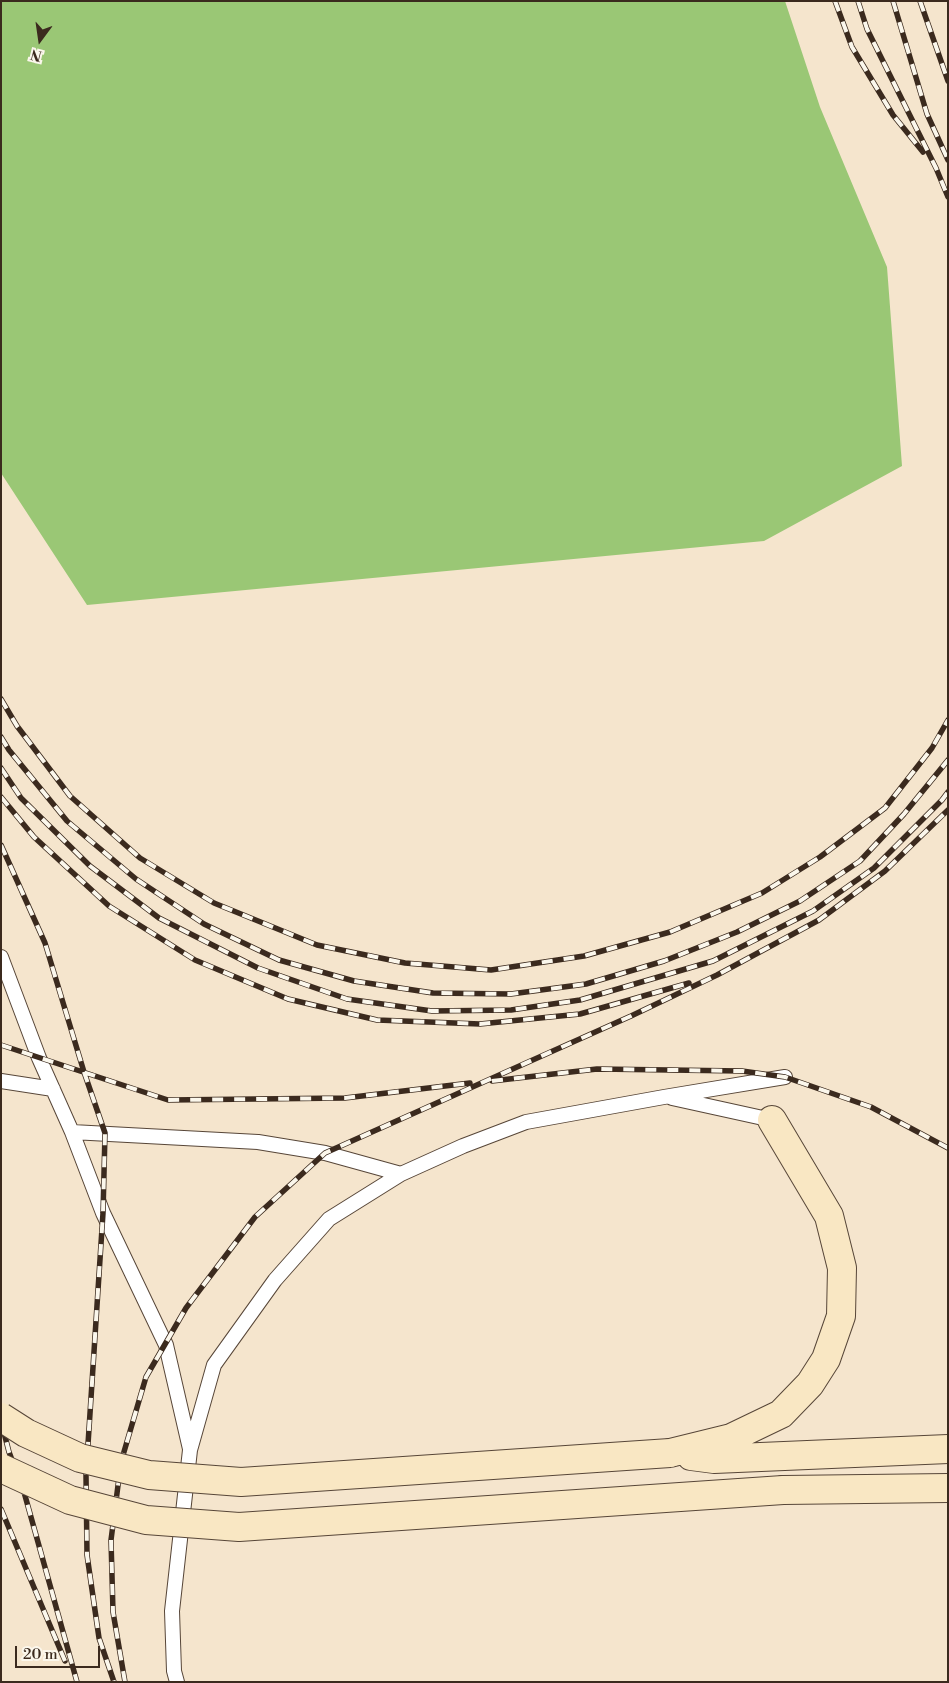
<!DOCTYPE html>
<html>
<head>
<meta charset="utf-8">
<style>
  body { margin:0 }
  #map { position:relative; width:949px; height:1683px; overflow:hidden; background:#f5e5cd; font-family:"Libre Bodoni",serif }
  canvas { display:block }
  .frame { position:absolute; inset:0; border:2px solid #3b2a1e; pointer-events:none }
  .north { position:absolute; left:15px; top:15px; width:50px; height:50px; -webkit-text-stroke:4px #fbf7ec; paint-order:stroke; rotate:194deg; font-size:14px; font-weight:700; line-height:20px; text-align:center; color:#3b2a1e }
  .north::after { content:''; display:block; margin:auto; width:18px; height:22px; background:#3b2a1e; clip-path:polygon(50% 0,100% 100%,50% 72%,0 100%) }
  .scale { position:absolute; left:15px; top:1646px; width:85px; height:22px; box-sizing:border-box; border:2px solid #3b2a1e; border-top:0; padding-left:6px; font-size:15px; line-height:18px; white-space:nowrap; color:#3b2a1e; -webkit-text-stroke:4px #fbf7ec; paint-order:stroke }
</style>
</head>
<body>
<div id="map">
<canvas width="949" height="1683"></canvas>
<div class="frame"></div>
<div class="north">N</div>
<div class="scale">20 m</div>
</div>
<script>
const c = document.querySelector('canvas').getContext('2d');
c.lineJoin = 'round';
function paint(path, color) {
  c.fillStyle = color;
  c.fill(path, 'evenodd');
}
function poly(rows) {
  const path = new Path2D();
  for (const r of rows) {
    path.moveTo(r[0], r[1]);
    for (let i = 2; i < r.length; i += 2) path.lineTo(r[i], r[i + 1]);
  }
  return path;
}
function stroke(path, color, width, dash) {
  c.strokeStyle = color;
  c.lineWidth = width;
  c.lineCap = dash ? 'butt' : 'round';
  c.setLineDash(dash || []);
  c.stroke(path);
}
const green = poly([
  [1,1,785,1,820,107,887,267,902,466,764,541,87,605,1,473]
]);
const service = poly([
  [1,957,39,1058,72,1132,103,1213,166,1345,190,1449],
  [1,1081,53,1089],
  [672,1098,772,1120],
  [72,1132,258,1142,325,1153,401,1174],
  [177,1682,174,1671,172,1611,190,1450,214,1365,275,1280,329,1219,401,1174,463,1146,526,1122,664,1097,785,1077]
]);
const secondary = poly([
  [670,1453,731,1438,781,1414,810,1384,826,1359,841,1316,842,1268,829,1216,772,1120],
  [691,1456,714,1459,948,1449],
  [783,1490,948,1488]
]);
const rail = poly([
  [835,1,852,47,893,115,923,152],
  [858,1,867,29,936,168,948,197],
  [893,1,927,114,948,160],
  [920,1,948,81],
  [1,699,17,726,70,796,140,858,214,903,317,945,405,963,491,970,584,956,670,932,762,893,820,857,885,808,932,748,948,720],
  [1,737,9,750,67,821,136,879,204,924,279,960,354,981,433,993,511,994,586,984,664,961,737,932,800,901,860,861,904,814,948,760],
  [1,768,21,798,90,866,159,918,258,968,347,999,432,1011,511,1010,580,1000,713,961,813,911,874,868,942,800,948,792],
  [1,797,34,837,109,906,195,960,288,999,377,1020,480,1024,580,1014,689,983],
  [1,845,45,943,84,1072,105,1133,103,1213,86,1475,87,1555,99,1638,114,1682],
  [1,1045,168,1100,345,1098,470,1083],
  [492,1081,597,1069,742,1071,785,1077,871,1107,948,1148],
  [1,1421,9,1452,24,1492,77,1682],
  [1,1509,65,1661],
  [125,1682,113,1612,111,1540,121,1462,146,1377,186,1308,255,1217,325,1153,631,1016,717,975,819,920,885,871,948,810]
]);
const secondaryBridge = poly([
  [1,1417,26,1433,80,1458,149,1475,241,1482,670,1453],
  [1,1468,70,1500,146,1520,239,1527,783,1490]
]);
paint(green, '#9ac775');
stroke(service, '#574638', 16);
stroke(secondary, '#574638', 30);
stroke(service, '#fff', 14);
stroke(secondary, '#f9e7c3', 28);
stroke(rail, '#3b2a1e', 5.5);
stroke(rail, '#fbf7ec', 4, [11]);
stroke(secondaryBridge, '#574638', 30, []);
stroke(secondaryBridge, '#f9e7c3', 28);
</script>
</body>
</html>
